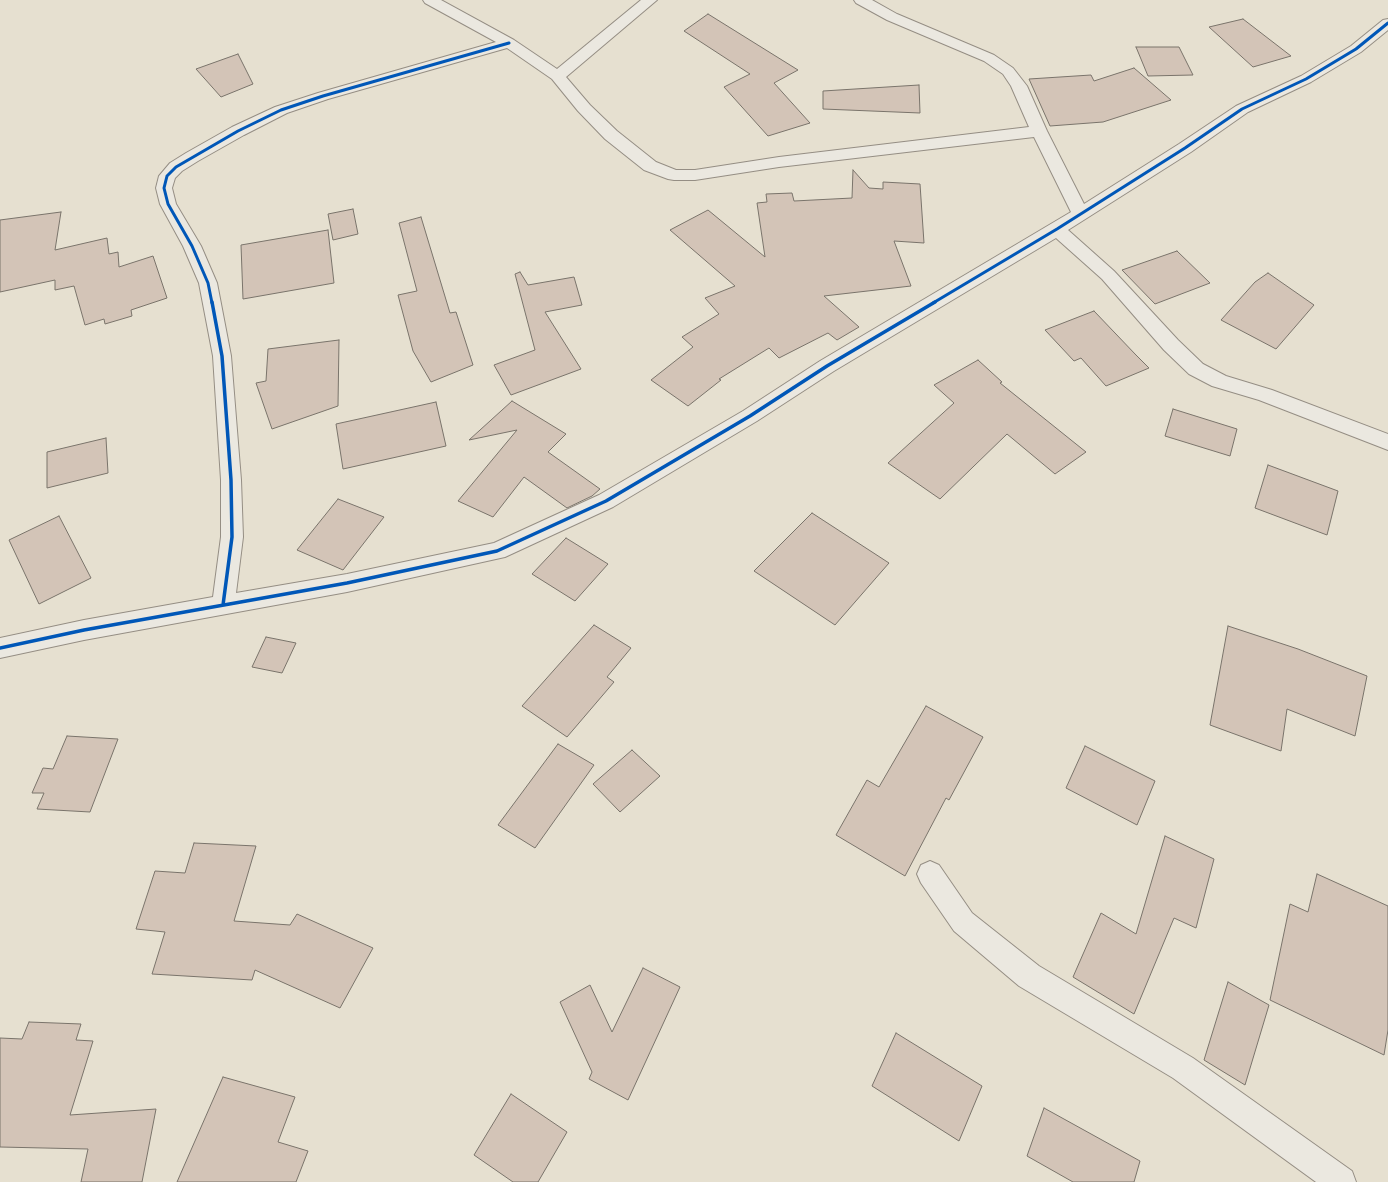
<!DOCTYPE html>
<html>
<head>
<meta charset="utf-8">
<style>
  body { margin:0 }
  canvas { display:block; background:#e6e0d0 }
</style>
</head>
<body>
<canvas width="1388" height="1182"></canvas>
<script>
const c = document.querySelector('canvas').getContext('2d');
c.lineJoin = 'round';
function paint(path, color) {
  c.fillStyle = color;
  c.fill(path, 'evenodd');
}
function poly(rows) {
  const path = new Path2D();
  for (const r of rows) {
    path.moveTo(r[0], r[1]);
    for (let i = 2; i < r.length; i += 2) path.lineTo(r[i], r[i + 1]);
  }
  return path;
}
function stroke(path, color, width, dash) {
  c.strokeStyle = color;
  c.lineWidth = width;
  c.lineCap = dash ? 'butt' : 'round';
  c.setLineDash(dash || []);
  c.stroke(path);
}
const building = poly([
  [708,14,798,70,774,83,810,123,768,136,724,87,750,74,684,31,708,14],
  [1243,19,1291,56,1253,67,1209,27,1243,19],
  [1136,47,1179,47,1193,75,1148,76,1136,47],
  [238,54,253,84,221,97,196,69,238,54],
  [1134,68,1171,100,1103,122,1050,126,1029,79,1091,75,1094,81,1134,68],
  [919,85,920,113,823,109,823,91,919,85],
  [853,170,869,188,883,189,883,182,920,184,924,243,894,241,911,286,824,296,859,327,837,340,828,333,779,358,769,348,719,379,721,380,688,406,651,380,693,347,682,337,719,314,705,298,735,286,670,230,708,210,765,257,757,203,767,202,766,194,792,193,794,201,852,198,853,170],
  [353,209,358,234,333,240,328,214,353,209],
  [61,212,55,250,107,238,109,254,118,252,119,267,153,256,167,298,131,310,132,316,105,324,104,319,85,325,74,286,55,290,55,280,0,292,0,220,61,212],
  [421,217,450,313,456,312,473,365,431,382,413,351,398,295,417,291,399,223,421,217],
  [328,230,334,283,243,299,241,245,328,230],
  [1177,251,1210,283,1155,304,1122,270,1177,251],
  [520,272,528,285,574,277,582,305,545,312,581,369,511,395,494,365,535,350,515,274,520,272],
  [1268,273,1314,305,1276,349,1221,320,1255,282,1268,273],
  [1094,311,1136,355,1149,368,1106,386,1081,358,1074,361,1045,330,1094,311],
  [339,340,338,406,272,429,256,383,266,381,268,349,339,340],
  [978,360,1002,382,1000,383,1086,452,1055,474,1007,434,940,499,888,463,954,403,934,385,978,360],
  [512,401,566,434,548,452,600,489,592,496,567,508,524,477,493,517,458,501,517,430,469,440,512,401],
  [436,402,446,446,343,469,336,424,436,402],
  [1173,409,1237,429,1230,456,1165,436,1173,409],
  [106,438,108,473,47,488,47,452,106,438],
  [1268,465,1338,491,1327,535,1255,508,1268,465],
  [338,499,384,517,343,570,297,550,338,499],
  [812,513,889,563,835,625,754,571,812,513],
  [59,516,91,578,39,604,9,540,59,516],
  [566,538,608,564,575,601,532,574,566,538],
  [594,625,631,648,607,677,614,682,567,737,522,706,594,625],
  [1228,626,1298,649,1367,676,1355,736,1287,709,1281,751,1210,725,1228,626],
  [266,637,296,643,282,673,252,667,266,637],
  [926,706,983,737,949,800,946,798,905,876,836,835,867,780,879,787,926,706],
  [67,736,118,739,90,812,37,809,44,793,32,793,43,768,53,769,67,736],
  [558,744,594,765,535,848,498,825,558,744],
  [1085,746,1155,781,1137,825,1066,788,1085,746],
  [632,750,660,776,620,812,593,784,632,750],
  [1165,836,1214,859,1196,928,1174,918,1134,1014,1073,977,1101,913,1136,934,1165,836],
  [194,843,256,846,234,921,290,925,297,914,373,948,340,1008,255,970,252,980,152,974,165,932,136,929,155,871,185,873,194,843],
  [1317,874,1388,906,1388,1030,1384,1055,1270,1000,1290,904,1308,912,1317,874],
  [643,968,680,987,628,1100,589,1079,592,1072,560,1002,590,985,612,1032,643,968],
  [1228,982,1269,1005,1245,1085,1204,1060,1228,982],
  [29,1022,81,1024,76,1040,93,1041,70,1115,156,1109,142,1182,81,1182,88,1149,0,1147,0,1038,22,1039,29,1022],
  [896,1033,982,1086,959,1141,872,1086,896,1033],
  [223,1077,295,1097,278,1142,308,1151,296,1182,177,1182,223,1077],
  [511,1094,567,1132,538,1182,513,1182,474,1155,511,1094],
  [1044,1108,1140,1161,1134,1182,1073,1182,1027,1156,1044,1108]
]);
const minor = poly([
  [423,0,441,0,514,40,557,69,641,0,657,0,566,77,590,105,617,131,656,162,676,170,695,170,779,157,1029,127,1011,86,1003,74,984,61,887,20,856,3,854,0,872,0,897,14,994,55,1013,68,1027,86,1047,131,1084,204,1179,144,1236,106,1301,76,1351,46,1383,20,1388,19,1388,30,1361,52,1311,82,1248,112,1191,152,1068,230,1114,271,1178,340,1203,364,1226,376,1272,390,1388,434,1388,450,1259,400,1212,386,1189,374,1164,350,1102,279,1056,238,834,371,757,421,613,507,505,557,347,592,84,640,0,658,0,638,84,620,213,597,221,537,221,480,213,356,199,283,183,246,160,204,156,188,159,176,170,163,186,153,232,127,275,107,318,93,496,42,425,3,423,0],
  [507,48,552,79,578,111,605,139,644,170,668,179,674,180,695,180,779,167,1034,137,1071,212,820,361,743,411,599,495,494,543,347,574,236,593,243,537,241,480,231,356,217,283,201,246,176,204,172,188,175,178,182,171,198,161,244,135,287,113,328,99,507,48],
  [930,861,939,865,972,913,1039,966,1193,1058,1352,1171,1356,1182,1316,1182,1173,1078,1019,986,954,931,921,883,917,874,921,865,930,861]
]);
const cyclewayFar1 = poly([
  [212,303,208,283,192,246,168,204,164,188,167,176,176,167,238,131,281,110,323,96,509,43],
  [933,303,1057,229,1185,148,1242,109,1306,79,1356,49,1388,23]
]);
const cycleway = poly([
  [212,302,222,356,231,480,232,537,223,605],
  [0,648,84,630,347,583,497,551,606,501,750,416,827,366,935,302]
]);
paint(building, '#d3c4b7');
stroke(building, '#7a746b', 1);
stroke(minor, '#958e84', 2);
paint(minor, '#ebe8e0');
stroke(cyclewayFar1, '#0057b8', 3);
stroke(cycleway, '#0057b8', 3.5);
</script>
</body>
</html>
